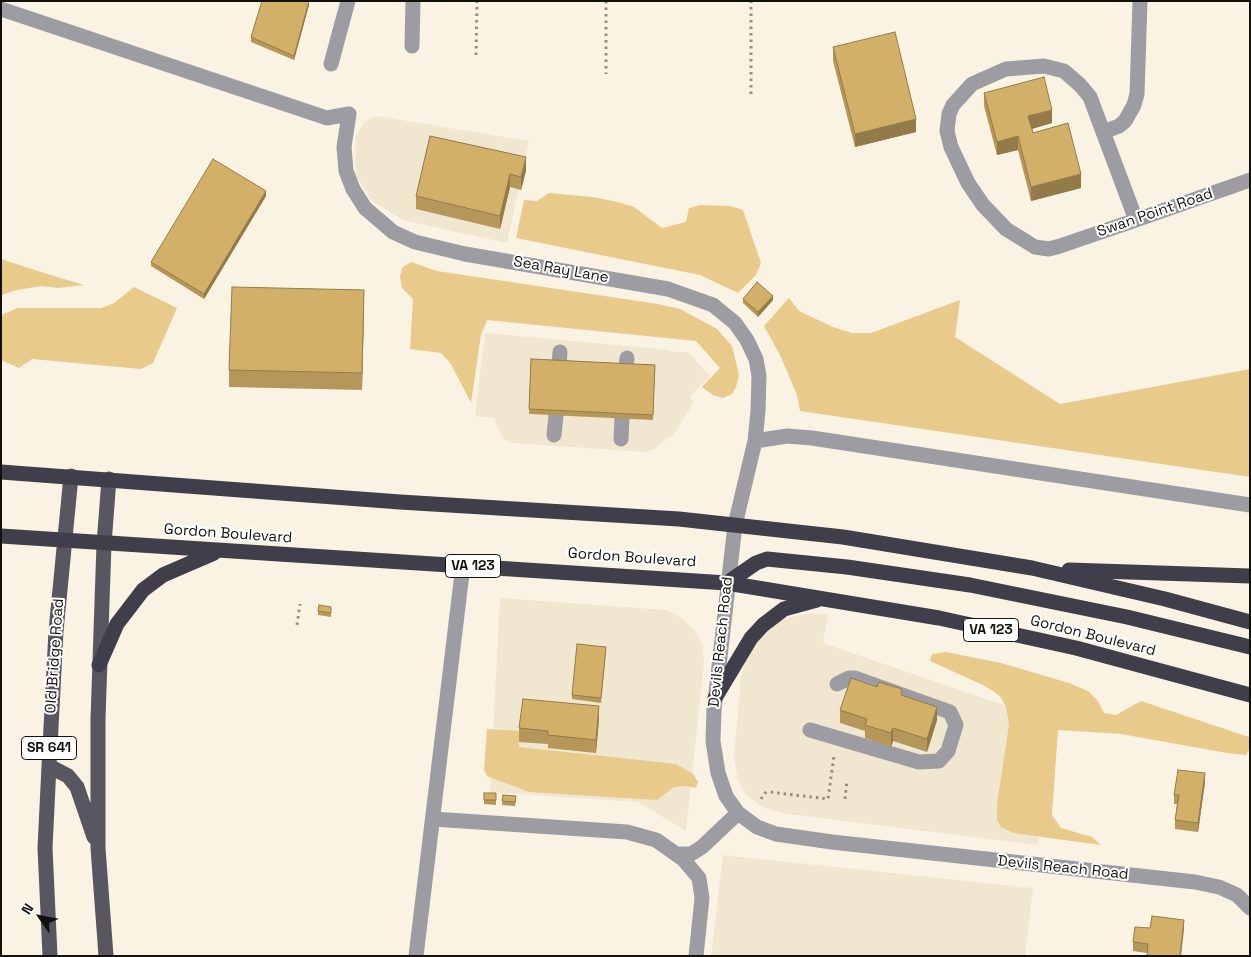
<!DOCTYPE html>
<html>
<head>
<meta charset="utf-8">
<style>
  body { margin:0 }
  #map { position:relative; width:1251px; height:957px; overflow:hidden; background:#faf3e4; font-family:"Space Grotesk",sans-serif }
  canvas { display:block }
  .frame { position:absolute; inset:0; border:2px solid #13110c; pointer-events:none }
  .north { position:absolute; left:15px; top:892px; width:50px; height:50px; -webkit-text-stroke:4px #fff; paint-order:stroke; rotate:303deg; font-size:14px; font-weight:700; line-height:20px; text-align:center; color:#13110c }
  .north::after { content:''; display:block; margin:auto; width:18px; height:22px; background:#13110c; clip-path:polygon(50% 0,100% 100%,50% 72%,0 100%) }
</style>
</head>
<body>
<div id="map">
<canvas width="1251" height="957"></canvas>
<div class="frame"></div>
<div class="north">N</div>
</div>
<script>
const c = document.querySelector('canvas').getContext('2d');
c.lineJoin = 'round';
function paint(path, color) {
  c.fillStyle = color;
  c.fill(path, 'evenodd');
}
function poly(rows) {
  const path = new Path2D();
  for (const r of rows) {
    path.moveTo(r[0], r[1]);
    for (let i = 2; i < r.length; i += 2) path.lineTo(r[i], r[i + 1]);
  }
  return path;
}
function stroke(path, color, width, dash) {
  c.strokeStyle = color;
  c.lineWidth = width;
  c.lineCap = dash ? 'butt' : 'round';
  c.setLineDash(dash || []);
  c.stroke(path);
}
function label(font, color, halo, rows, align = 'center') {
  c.font = font + ' "Space Grotesk",sans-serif';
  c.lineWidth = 4;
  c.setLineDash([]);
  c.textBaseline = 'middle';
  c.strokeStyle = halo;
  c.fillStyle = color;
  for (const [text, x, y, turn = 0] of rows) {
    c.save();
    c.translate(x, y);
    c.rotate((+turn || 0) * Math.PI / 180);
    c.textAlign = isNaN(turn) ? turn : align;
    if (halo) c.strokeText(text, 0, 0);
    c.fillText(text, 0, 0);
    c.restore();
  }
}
const built = poly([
  [377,116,529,141,507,243,402,220,372,201,356,176,355,148,356,136,364,122],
  [485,333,662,349,675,352,688,352,710,376,689,397,694,402,674,434,654,449,644,452,512,443,503,439,494,418,475,416],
  [500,598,667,610,679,616,694,630,702,644,704,663,686,831,638,802,490,792],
  [810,613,828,615,823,643,1053,722,1038,845,787,814,764,808,747,796,738,780,734,758,741,676,745,663,757,642,778,622,788,618],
  [723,855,1033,888,1025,956,711,956]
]);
const green = poly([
  [549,193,593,197,618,202,634,207,662,228,686,222,689,208,700,205,730,206,743,210,761,263,756,275,738,293,700,275,516,238,524,200,537,201],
  [1,259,47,274,84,285,58,288,41,286,17,290,1,295],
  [411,262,437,271,658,304,680,309,717,329,732,346,739,375,736,387,732,394,723,398,713,395,702,387,720,368,696,341,487,320,481,335,471,403,451,364,441,353,410,349,413,299,402,288,400,277,402,268],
  [134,287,177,308,153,363,141,369,32,359,19,368,1,360,1,315,18,308,101,308,114,303],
  [789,298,799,311,833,327,852,333,871,333,960,300,955,337,1060,404,1250,369,1250,477,800,411,797,395,780,355,764,326],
  [946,652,1001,663,1069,683,1088,691,1098,701,1104,713,1116,715,1141,701,1249,737,1250,748,1246,755,1227,753,1121,734,1058,730,1052,815,1061,828,1092,837,1101,845,1013,833,1001,827,997,820,997,804,1009,725,1006,707,1000,696,985,686,930,661,932,654],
  [487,729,519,731,519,747,676,764,693,774,698,782,696,788,685,786,674,787,657,800,529,792,487,776,484,770]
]);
const path = poly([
  [606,1,606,74],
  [476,55,477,1],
  [751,94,751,1],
  [297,625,300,604],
  [761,799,765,793,770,792,828,799,834,756],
  [845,799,847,780]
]);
const minor = poly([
  [1,9,327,118,349,114],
  [412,46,413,1],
  [331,64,348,1],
  [349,114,344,147,346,171,353,189,365,208,393,232,415,242,465,254,668,289,713,305,735,323,747,340,756,359,759,376,758,411,755,441,735,525,714,710,713,741,718,773,726,796,738,813,757,827,776,834,832,842,1195,882,1219,887,1237,895,1250,908],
  [1103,132,1119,126,1125,121,1134,105,1137,94,1140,1],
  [1136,220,1090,97,1080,85,1064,71,1044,66,1006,69,972,84,953,105,949,114,947,131,951,147,968,183,983,205,1006,229,1035,247,1049,249,1060,246,1136,220,1250,180],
  [559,365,560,352],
  [626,368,627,358],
  [554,435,556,415],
  [621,439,622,418],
  [755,441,787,436,812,438,1250,505],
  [810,730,919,762,939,761,948,751,956,725,950,712,855,678,849,678,837,684],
  [433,819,627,832,656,840,683,859,699,878,702,898,696,956],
  [677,854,691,854,702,847,738,813],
  [416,956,463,565]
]);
const major = poly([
  [49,766,68,776,77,787,94,837],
  [50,956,45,848,49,766,56,631,71,476],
  [106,956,98,848,98,719,104,544,109,479]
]);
const highway = poly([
  [1,472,400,502,679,519,843,537,1032,568,1165,599,1250,622],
  [1,536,727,583,939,618,1076,648,1250,695],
  [1069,570,1250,576],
  [727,583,756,563,767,559,847,567,970,585,1127,617,1250,647],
  [99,665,117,624,143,590,163,575,214,553],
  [715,698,751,638,763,625,784,609,817,600]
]);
const wall = poly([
  [309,5,294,60,251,42,251,37],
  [833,47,916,132,855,147,833,61],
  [984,93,1052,123,1032,129,1033,133,1081,188,1031,201,1018,150,997,155,984,106],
  [430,136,526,171,521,190,510,187,500,229,416,209,416,196],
  [266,196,204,299,151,266,151,262],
  [743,299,773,300,758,317,743,303],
  [364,307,362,390,229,387,229,370],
  [531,359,655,365,653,420,529,414],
  [318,611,331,611,331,617,318,615],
  [606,651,601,703,572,699,572,695],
  [902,695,937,720,927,752,893,741,891,747,865,738,865,731,840,723,840,710],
  [599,719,596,753,548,748,548,744,519,742,519,728],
  [1205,782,1198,832,1175,829,1175,820,1177,804,1174,804,1174,795],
  [484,793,496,793,496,805,484,804],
  [503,795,516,800,515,806,502,805],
  [1150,928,1184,929,1147,953,1133,951,1133,942]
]);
const shadedWall = poly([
  [309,1,309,5,294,60,294,56],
  [1052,110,1052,123,1028,130,1028,116],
  [916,119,916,132,855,147,855,134],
  [1018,136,1018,150,997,155,997,142],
  [526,157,526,171,521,190,521,177],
  [510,174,510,187,500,229,500,216],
  [1081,174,1081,188,1031,201,1031,187],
  [266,191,266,196,204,299,204,294],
  [364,290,364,307,362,390,362,373],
  [773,296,773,300,758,317,758,312],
  [599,706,599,719,596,753,596,740],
  [937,707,937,720,927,752,927,739],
  [893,728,893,741,891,747,891,733],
  [1205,773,1205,782,1198,832,1198,823],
  [1184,920,1184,929,1181,956,1180,956]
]);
const building = poly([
  [262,1,309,1,294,56,251,37,262,1],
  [895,32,916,119,855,134,833,47,895,32],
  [1044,77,1052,110,1028,116,1033,133,1068,123,1081,174,1031,187,1018,136,997,142,984,93,1044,77],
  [430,136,526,157,521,177,510,174,500,216,416,196,430,136],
  [213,159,266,191,204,294,151,262,213,159],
  [757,282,773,296,758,312,743,299,757,282],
  [232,287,364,290,362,373,229,370,232,287],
  [531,359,655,365,653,415,529,409,531,359],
  [319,605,331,607,331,613,318,611,319,605],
  [577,644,606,647,601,698,572,695,577,644],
  [851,678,877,687,879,682,902,689,901,695,937,707,927,739,893,728,891,733,865,725,867,719,840,710,851,678],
  [523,699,599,706,596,740,548,735,548,731,519,728,523,699],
  [1178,770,1205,773,1198,823,1175,820,1179,795,1174,795,1178,770],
  [484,793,496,793,496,800,484,800,484,793],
  [503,795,516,796,515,802,502,801,503,795],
  [1152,916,1184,920,1180,956,1147,956,1148,944,1133,942,1135,927,1150,928,1152,916]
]);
const shields = [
  [473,566,55],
  [991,630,55],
  [49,748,55]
];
const shieldNames = [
  ["VA 123",473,566],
  ["VA 123",991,630],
  ["SR 641",49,748]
];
const streetNames = [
  ["Swan Point Road",1155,213,-19],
  ["Sea Ray Lane",561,270,10],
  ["Gordon Boulevard",228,534,4],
  ["Gordon Boulevard",632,558,4],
  ["Gordon Boulevard",1093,636,14],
  ["Devils Reach Road",721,642,-84],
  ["Old Bridge Road",55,656,-86],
  ["Devils Reach Road",1063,868,6]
];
paint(built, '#f1e7d1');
paint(green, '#e8ca8b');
stroke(path, '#938f84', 3, [2.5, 4]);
stroke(minor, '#9d9ca3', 15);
stroke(major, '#585661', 15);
stroke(highway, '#403e4a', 15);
paint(wall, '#b59759');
paint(shadedWall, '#937b49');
paint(building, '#d2b068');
stroke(building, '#937b49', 1);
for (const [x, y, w] of shields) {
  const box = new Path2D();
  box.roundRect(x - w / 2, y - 11.5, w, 23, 4);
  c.fillStyle = '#fff';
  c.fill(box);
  stroke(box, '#13110c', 1);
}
label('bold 14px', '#13110c', null, shieldNames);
label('15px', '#13110c', '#fff', streetNames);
</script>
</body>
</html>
